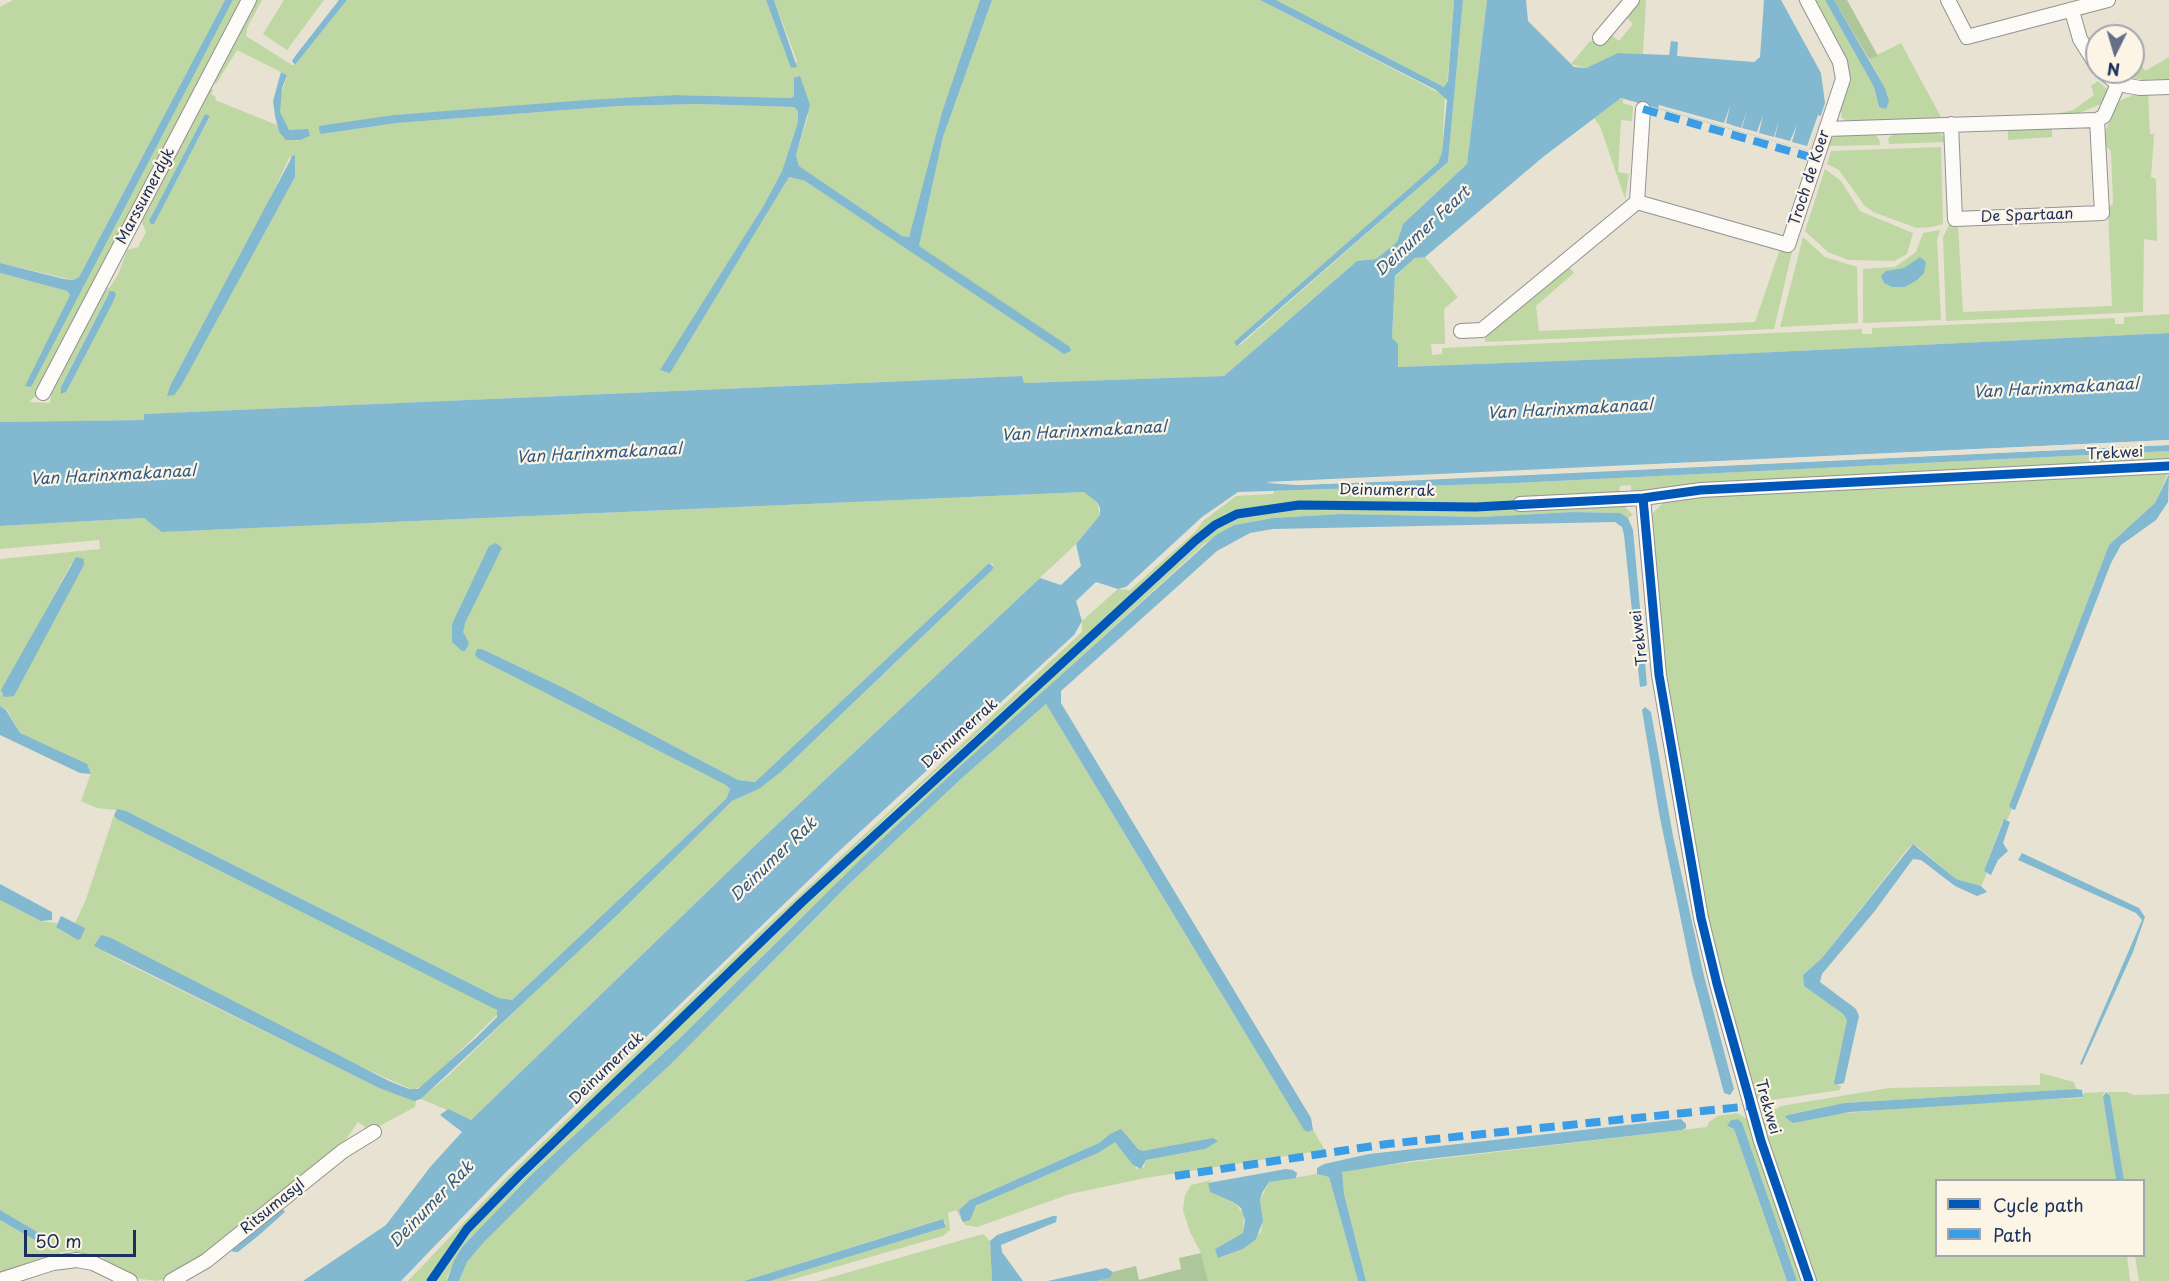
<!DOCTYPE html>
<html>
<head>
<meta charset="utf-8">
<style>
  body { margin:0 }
  #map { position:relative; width:2169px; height:1281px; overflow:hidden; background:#e8e2d2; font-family:"Playpen Sans",sans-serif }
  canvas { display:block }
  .legend { position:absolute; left:1935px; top:1179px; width:210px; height:78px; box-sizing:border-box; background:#fcf5e5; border:2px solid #a2a6af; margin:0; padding:8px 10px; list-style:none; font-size:18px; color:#1b2f5e }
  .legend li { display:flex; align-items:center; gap:12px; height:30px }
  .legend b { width:30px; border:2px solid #a2a6af }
  .north { position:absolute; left:2085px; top:24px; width:60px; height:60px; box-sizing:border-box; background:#fcf5e5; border:2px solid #a2a6af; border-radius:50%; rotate:185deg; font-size:16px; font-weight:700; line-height:24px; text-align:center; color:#1b2f5e }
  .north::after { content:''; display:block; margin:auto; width:21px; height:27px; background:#636e87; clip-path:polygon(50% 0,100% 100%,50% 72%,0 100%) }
  .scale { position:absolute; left:24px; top:1230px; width:112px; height:27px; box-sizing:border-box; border:3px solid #1b2f5e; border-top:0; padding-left:8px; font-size:18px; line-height:21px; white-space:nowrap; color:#1b2f5e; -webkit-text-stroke:4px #fcf5e5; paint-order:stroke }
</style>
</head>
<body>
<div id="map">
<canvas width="2169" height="1281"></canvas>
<ul class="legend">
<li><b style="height:8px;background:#0057b8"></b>Cycle path</li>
<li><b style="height:8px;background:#3b9de6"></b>Path</li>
</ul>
<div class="north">N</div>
<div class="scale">50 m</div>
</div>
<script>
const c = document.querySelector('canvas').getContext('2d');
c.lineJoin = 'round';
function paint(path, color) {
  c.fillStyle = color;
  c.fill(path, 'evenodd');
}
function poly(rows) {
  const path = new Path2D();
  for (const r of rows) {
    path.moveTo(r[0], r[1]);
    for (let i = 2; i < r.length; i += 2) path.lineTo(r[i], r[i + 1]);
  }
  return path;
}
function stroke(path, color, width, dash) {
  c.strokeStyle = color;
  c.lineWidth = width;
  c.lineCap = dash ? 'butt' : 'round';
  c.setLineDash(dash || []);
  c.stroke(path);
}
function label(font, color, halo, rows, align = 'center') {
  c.font = font + ' "Playpen Sans",sans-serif';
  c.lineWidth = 4.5;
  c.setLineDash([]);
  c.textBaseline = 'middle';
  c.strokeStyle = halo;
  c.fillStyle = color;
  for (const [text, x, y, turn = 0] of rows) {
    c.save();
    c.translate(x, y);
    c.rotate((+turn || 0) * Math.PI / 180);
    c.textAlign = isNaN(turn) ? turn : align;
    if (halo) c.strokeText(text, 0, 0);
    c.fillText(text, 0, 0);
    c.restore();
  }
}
const green = poly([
  [13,0,225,0,79,277,73,280,0,263,0,7],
  [233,0,245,0,39,393,29,402,50,403,52,387,101,292,110,287,118,275,127,250,138,247,146,232,142,222,143,212,209,89,213,90,211,94,216,97,215,100,277,125,279,132,296,141,310,136,289,130,285,125,280,112,280,98,287,75,237,50,216,84,215,83,213,78,253,0,262,0,247,28,246,36,292,65,295,65,347,0,766,0,791,67,794,68,797,61,774,0,980,0,942,112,909,237,902,236,799,166,796,155,808,116,794,78,794,96,790,98,676,95,394,115,321,134,397,123,618,106,696,104,794,107,798,111,798,122,782,171,764,205,661,370,670,372,789,177,805,181,1065,354,919,246,943,137,992,0,1260,0,1445,96,1442,152,1438,163,1234,342,1240,345,1448,162,1463,0,1487,0,1467,164,1403,224,1397,242,1376,259,1357,261,1224,376,1024,383,1021,376,144,414,144,420,0,422,0,273,67,291,70,295,29,388],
  [205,114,210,117,153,224,149,220,152,215],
  [290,156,295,177,174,395,171,384,270,199],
  [108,294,111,306,63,394,61,387],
  [284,0,324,0,287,50,263,34],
  [1276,0,1454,0,1447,87,1440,85],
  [1638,0,1646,0,1643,54,1618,53,1586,68,1571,64,1590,41,1602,43,1610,34,1619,41,1633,24,1625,16],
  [1814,0,1825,0,1874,87,1879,108,1885,88,1869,59,1901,43,1942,119,1850,122,1842,118,1840,109,1849,81,1849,66],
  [2169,57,2169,79,2143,80,2122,75,2133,72,2133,69,2141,64,2145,71],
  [2098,81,2108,90,2103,103,2077,114,2052,115,2073,110,2094,95,2091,86],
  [2140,92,2148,92,2150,134,2154,134,2151,177,2156,179,2157,241,2144,239,2143,312,1946,321,1943,237,1949,225,1958,225,1963,312,2112,306,2108,209,2113,203,2111,151,2105,145,2105,132,2117,102],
  [1620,99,1623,99,1623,103,1633,106,1632,121,1621,120,1618,172,1629,174,1625,199,1600,126,1594,118],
  [2052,127,2052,137,2008,140,2008,129],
  [1936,131,1943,136,1945,142,1889,144,1888,139,1893,133],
  [1873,133,1879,139,1880,145,1827,146,1831,138,1838,135],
  [1941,147,1943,224,1932,227,1917,228,1873,212,1864,205,1839,170,1827,164,1831,151],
  [1825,169,1841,181,1860,211,1913,233,1907,254,1894,261,1848,260,1828,252,1805,231],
  [1940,230,1937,240,1941,320,1863,323,1863,269,1895,267,1916,252,1923,233],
  [1803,237,1825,257,1857,267,1858,323,1780,327],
  [1780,249,1792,252,1774,329,1485,342,1485,336,1569,267,1574,273,1536,306,1539,331,1755,322],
  [1425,257,1458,297,1444,309,1445,344,1431,344,1432,355,1442,354,1442,348,1862,329,1862,334,1872,334,1872,328,2115,318,2115,324,2124,324,2124,317,2169,314,2169,333,1691,356,1398,367,1398,344,1392,339,1395,277,1415,258],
  [2169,451,2169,462,1631,494,1631,485,1620,486,1619,492,1497,503,1299,502,1236,511,1213,523,1193,538,899,805,516,1174,465,1228,426,1281,408,1281,508,1176,764,928,1082,632,1082,621,1118,589,1130,590,1195,532,1203,521,1236,496,1273,494,1274,491,1515,483],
  [2169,471,2155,503,2109,545,2009,806,2012,809,2007,820,2002,822,1984,871,1987,873,1981,886,1956,879,1918,847,1913,844,1909,847,1822,958,1803,975,1804,986,1843,1014,1847,1020,1836,1085,1841,1086,1840,1090,1765,1101,1757,1099,1752,1093,1719,975,1674,749,1649,523,1653,513,1666,500,1701,493],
  [1085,492,1097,501,1100,515,1076,544,765,836,471,1120,421,1099,449,1075,732,801,759,789,781,772,981,581,994,567,993,564,989,563,755,782,738,780,564,688,482,649,479,659,727,785,730,789,726,799,512,1000,499,998,126,811,97,808,81,801,91,773,20,733,7,710,0,706,0,559,100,549,99,540,0,549,0,526,144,518,163,532],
  [84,559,84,565,14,695,1,694,71,564],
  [1622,504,1633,515,1628,518,1620,513,1573,512,1481,517,1341,514,1273,518,1234,525,1204,544,866,854,680,1038,530,1176,462,1247,447,1277,447,1281,434,1281,470,1232,685,1019,917,798,1217,528,1238,518,1258,513,1299,508,1436,510],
  [1046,704,1304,1130,1308,1132,1313,1130,1325,1150,1145,1178,1070,1194,977,1227,965,1225,956,1210,948,1213,950,1230,943,1236,787,1281,770,1281,946,1227,946,1223,942,1219,744,1281,459,1281,467,1262,484,1242,573,1154,671,1064,847,886,962,778],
  [1110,1134,1143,1151,1205,1149,1146,1160,1144,1167,1137,1169,1115,1141,1098,1153,982,1203,961,1218,959,1210,970,1200,1099,1143],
  [114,815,492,1005,499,1013,425,1085,413,1090,99,950,379,1088,416,1100,415,1107,370,1131,358,1122,340,1148,205,1257,168,1278,157,1281,133,1278,106,1265,103,1257,72,1251,60,1252,60,1255,49,1260,0,1276,0,1220,40,1243,45,1243,46,1238,0,1210,0,900,41,921,57,923,56,927,85,928,75,923,85,902],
  [2040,1073,2074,1082,2076,1089,1844,1103,1788,1115,1826,1115,1956,1103,2082,1098,2084,1093,2104,1092,2103,1097,2116,1180,1936,1180,1936,1256,2127,1256,2130,1281,1813,1281,1761,1121,1770,1112,1781,1106,1889,1088,2040,1085],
  [2108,1092,2126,1092,2134,1095,2169,1094,2169,1281,2139,1281,2135,1256,2144,1256,2144,1180,2124,1180],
  [1737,1113,1747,1119,1805,1281,1797,1281,1738,1119,1731,1120,1728,1127,1734,1129,1787,1281,1366,1281,1344,1194,1340,1175,1345,1170,1707,1127,1709,1122,1718,1116],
  [1317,1174,1329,1177,1358,1281,1208,1281,1201,1253,1190,1232,1183,1210,1185,1195,1191,1185,1212,1180,1208,1183,1210,1192,1233,1202,1244,1214,1243,1233,1215,1249,1219,1258,1243,1249,1261,1232,1263,1221,1260,1200,1269,1182],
  [983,1234,990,1241,992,1281,818,1281]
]);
const forest = poly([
  [1834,0,1847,0,1878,56,1869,59],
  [1201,1253,1208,1281,1097,1281,1110,1278,1113,1272,1136,1266,1139,1280,1181,1269,1179,1258]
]);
const water = poly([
  [225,0,233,0,31,387,25,386,70,295,67,291,0,273,0,263,64,279,73,280,79,277],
  [339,0,347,0,295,65,292,61,296,55],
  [766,0,774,0,797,67,791,68],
  [980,0,992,0,943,137,919,246,1070,347,1071,351,1064,354,805,181,789,177,670,373,660,370,764,205,782,171,798,122,798,111,794,107,697,104,618,106,397,123,321,134,319,130,319,126,394,115,587,100,676,95,790,98,794,96,794,78,800,76,810,105,796,155,799,166,902,236,909,237,942,112],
  [1260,0,1276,0,1444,87,1448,81,1454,0,1463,0,1448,162,1237,346,1234,342,1438,163,1442,152,1447,100,1436,90],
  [1487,0,1526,0,1528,21,1574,67,1586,68,1618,53,1669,55,1671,41,1678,42,1677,56,1754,62,1760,57,1764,0,1781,0,1821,73,1825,103,1809,151,1621,98,1543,157,1425,257,1415,258,1395,276,1392,338,1398,344,1398,367,1691,356,2169,333,2169,440,1266,483,1298,485,2169,445,2169,451,1515,483,1238,492,1202,517,1126,587,1118,589,1096,582,1076,601,1082,621,1074,635,837,853,505,1173,401,1281,303,1281,386,1225,431,1166,462,1132,440,1115,448,1109,471,1120,765,836,1040,578,1061,585,1081,566,1076,544,1100,515,1100,508,1097,502,1084,492,162,532,144,518,0,526,0,422,144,420,144,414,1022,376,1024,383,1224,376,1357,261,1376,259,1397,242,1403,224,1467,164],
  [1825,0,1834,0,1885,88,1889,101,1886,109,1879,107,1874,87],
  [281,72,287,75,282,88,280,112,289,130,308,129,310,136,300,140,286,140,279,132,275,116,273,101],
  [205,114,210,116,154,224,151,224,149,220,152,215],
  [293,155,295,156,295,177,181,386,174,395,167,396,171,384],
  [1920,257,1926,262,1924,273,1917,280,1905,287,1892,287,1884,283,1881,276,1886,271,1904,268],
  [110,291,114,291,116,295,111,306,66,392,61,394,61,387],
  [2169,474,2168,502,2156,520,2121,545,2111,563,2015,810,2012,809,2009,806,2109,545,2155,503],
  [1573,512,1620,513,1628,518,1633,530,1647,685,1645,686,1640,687,1624,535,1622,527,1615,522,1273,529,1250,533,1217,551,1061,691,1061,703,1311,1118,1313,1130,1308,1132,1304,1130,1046,704,962,778,847,886,671,1064,573,1154,484,1242,467,1262,459,1281,447,1281,453,1263,462,1247,530,1176,680,1038,866,854,956,770,1216,535,1234,525,1273,518,1341,514,1481,517],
  [496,543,502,548,465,623,463,632,469,643,465,651,462,651,452,642,452,624,489,546],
  [76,557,84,559,84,565,14,696,4,697,1,690],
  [989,563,994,567,991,571,781,772,759,789,732,801,616,916,421,1099,414,1101,379,1088,94,946,101,935,111,938,389,1081,409,1089,418,1089,477,1037,497,1017,497,1010,117,819,114,815,117,809,126,811,499,998,512,1000,726,799,730,789,726,785,479,659,475,655,477,649,482,649,564,688,738,780,755,782],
  [0,706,6,710,20,733,87,764,91,774,80,773,0,735],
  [1645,707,1651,712,1673,836,1704,976,1734,1089,1730,1095,1724,1093,1692,974,1659,813,1642,710],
  [2004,819,2010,822,2003,843,2008,851,1998,860,1991,875,1984,871],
  [1913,844,1956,879,1981,886,1987,892,1977,896,1955,886,1921,860,1913,859,1874,912,1822,974,1820,982,1856,1009,1859,1016,1844,1083,1836,1085,1834,1083,1847,1020,1843,1014,1804,986,1803,975,1822,958],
  [2022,853,2139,908,2145,917,2133,952,2082,1065,2080,1064,2142,920,2136,913,2018,860],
  [0,884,52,912,52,920,41,921,0,900],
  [61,916,85,928,81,938,78,940,56,927],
  [2076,1089,2082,1090,2083,1097,1850,1112,1793,1123,1785,1117,1788,1115,1844,1103],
  [2106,1092,2110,1096,2124,1180,2116,1180,2103,1097],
  [1681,1119,1686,1124,1686,1128,1682,1130,1411,1161,1342,1172,1344,1194,1366,1281,1358,1281,1329,1177,1317,1174,1317,1168,1324,1164,1369,1154],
  [1738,1119,1742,1123,1797,1281,1787,1281,1734,1129,1727,1126,1731,1120],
  [1121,1129,1138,1149,1143,1151,1213,1138,1218,1141,1205,1149,1146,1160,1141,1169,1133,1165,1115,1142,1098,1153,982,1203,976,1206,970,1220,963,1222,961,1218,959,1210,970,1200,1099,1143,1110,1134],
  [1286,1169,1293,1170,1297,1173,1296,1178,1269,1182,1262,1193,1260,1200,1263,1221,1256,1239,1243,1249,1218,1258,1215,1249,1243,1233,1245,1220,1241,1208,1233,1202,1210,1192,1208,1183],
  [282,1208,285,1212,258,1236,238,1252,233,1252,232,1250],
  [0,1210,44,1236,45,1243,40,1243,0,1220],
  [1053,1216,1057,1216,1056,1222,1001,1245,1002,1252,1023,1281,992,1281,990,1241,997,1235],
  [943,1219,946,1227,770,1281,744,1281],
  [1106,1268,1113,1272,1110,1278,1097,1281,1048,1281]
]);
const pier = poly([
  [1659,105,1724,123,1730,106,1726,123,1741,128,1747,111,1742,128,1757,132,1763,115,1759,133,1774,137,1779,120,1775,137,1790,141,1797,125,1792,142,1807,146,1818,115,1821,116,1809,151,1658,108],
  [2169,440,2169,445,1402,481,1298,485,1266,482]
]);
const minor = poly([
  [1948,0,1967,37,2108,0],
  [2072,11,2080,39,2097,66],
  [1600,38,1632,0],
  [2103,72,2118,84,2140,88,2169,87],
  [1951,124,1955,219,2102,213,2097,120],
  [1826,129,2097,120,2104,116,2118,84],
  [1637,202,1643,109],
  [1461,331,1482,330,1637,202,1788,245,1843,79,1840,62,1807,0],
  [43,393,249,0],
  [1643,498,1659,675,1701,918,1717,984,1761,1141,1809,1281],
  [1520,504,1643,498,1701,490,2169,466],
  [0,1280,53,1263,77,1260,93,1263,130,1281],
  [171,1281,206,1261,343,1151,374,1132]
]);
const quiet = poly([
  [1643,109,1817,159],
  [1175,1176,1387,1144,1751,1106]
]);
const cycleway = poly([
  [1643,498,1659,675,1701,918,1717,984,1761,1141,1809,1281],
  [431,1281,467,1229,519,1176,801,903,1195,541,1215,525,1237,514,1299,505,1476,507,1643,498,1701,490,2169,466]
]);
const streetNames = [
  ["Troch de Koer",1810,178,-72],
  ["Marssumerdyk",146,196,-62],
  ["De Spartaan",2027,216,-2],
  ["Trekwei",2115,454,-3],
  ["Deinumerrak",1387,491,1],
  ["Trekwei",1640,638,-97],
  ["Deinumerrak",960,734,-42],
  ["Deinumerrak",607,1069,-44],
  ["Trekwei",1767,1107,74],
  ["Ritsumasyl",273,1207,-39]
];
const waterNames = [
  ["Deinumer Feart",1423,232,-43],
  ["Van Harinxmakanaal",2056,389,-3],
  ["Van Harinxmakanaal",1570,410,-3],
  ["Van Harinxmakanaal",1084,432,-3],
  ["Van Harinxmakanaal",599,454,-3],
  ["Van Harinxmakanaal",113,476,-3],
  ["Deinumer Rak",774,860,-44],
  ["Deinumer Rak",432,1205,-46]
];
paint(green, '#bed7a3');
paint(forest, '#adc79a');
paint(water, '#82b9d1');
paint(pier, '#e8e2d2');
stroke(minor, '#929292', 16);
stroke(minor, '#fcfbf8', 14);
stroke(quiet, '#3b9de6', 8, [15, 8]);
stroke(cycleway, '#0057b8', 9);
label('15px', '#1b2f5e', '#fcf5e5', streetNames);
label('italic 16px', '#305986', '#fcf5e5', waterNames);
</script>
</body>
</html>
